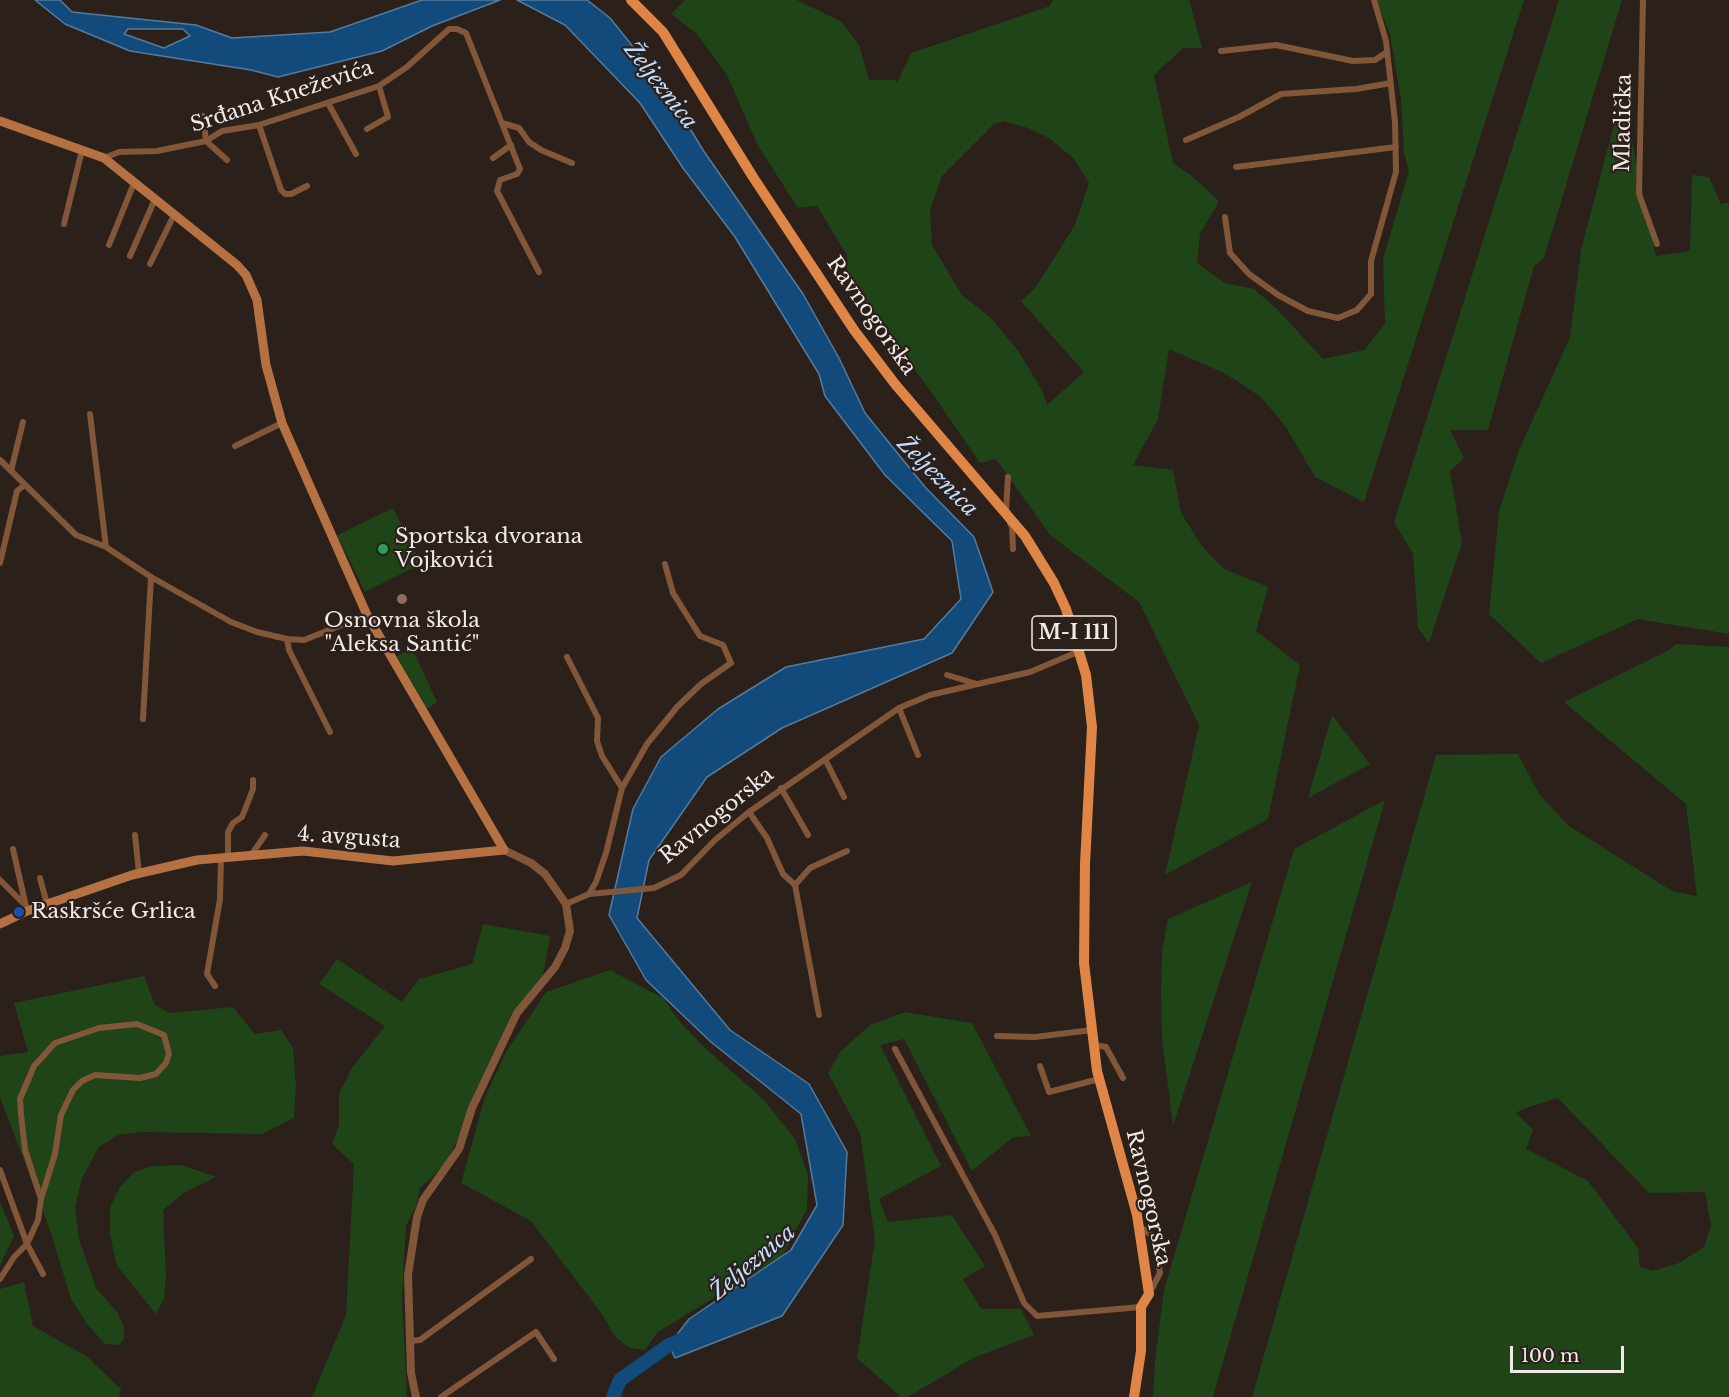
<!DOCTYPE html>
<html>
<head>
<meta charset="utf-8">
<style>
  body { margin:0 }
  #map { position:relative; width:1729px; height:1397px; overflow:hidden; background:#2c201b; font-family:"Libre Baskerville",serif }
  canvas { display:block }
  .scale { position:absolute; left:1510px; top:1346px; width:114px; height:27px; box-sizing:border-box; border:3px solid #f2eae7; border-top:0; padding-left:8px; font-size:18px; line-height:21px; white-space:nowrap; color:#f2eae7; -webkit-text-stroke:4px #2c201b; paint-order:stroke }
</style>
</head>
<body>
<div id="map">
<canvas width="1729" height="1397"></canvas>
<div class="scale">100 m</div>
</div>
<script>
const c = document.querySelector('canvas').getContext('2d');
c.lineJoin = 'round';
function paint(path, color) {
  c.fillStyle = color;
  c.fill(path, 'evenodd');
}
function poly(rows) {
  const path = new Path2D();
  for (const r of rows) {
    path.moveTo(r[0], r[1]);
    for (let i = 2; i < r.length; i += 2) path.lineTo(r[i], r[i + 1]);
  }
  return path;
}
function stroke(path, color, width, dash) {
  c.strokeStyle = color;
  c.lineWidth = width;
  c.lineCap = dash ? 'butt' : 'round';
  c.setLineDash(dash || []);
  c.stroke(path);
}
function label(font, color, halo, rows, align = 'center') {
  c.font = font + ' "Libre Baskerville",serif';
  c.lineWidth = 4.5;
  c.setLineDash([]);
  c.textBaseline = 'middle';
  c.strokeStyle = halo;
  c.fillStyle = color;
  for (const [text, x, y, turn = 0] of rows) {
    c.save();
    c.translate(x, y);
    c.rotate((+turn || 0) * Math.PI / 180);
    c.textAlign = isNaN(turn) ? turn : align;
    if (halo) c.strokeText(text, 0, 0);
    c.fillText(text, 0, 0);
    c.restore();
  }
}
const green = poly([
  [685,0,797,0,842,22,859,45,869,80,896,80,897,83,911,53,1050,6,1053,0,1189,0,1202,48,1183,48,1154,75,1173,163,1193,177,1219,201,1200,234,1197,263,1225,283,1254,289,1277,309,1323,359,1364,350,1385,324,1383,259,1409,171,1404,153,1401,100,1390,34,1376,0,1524,0,1364,502,1315,477,1286,427,1261,397,1226,374,1169,349,1158,419,1133,465,1173,470,1181,513,1202,546,1224,569,1268,587,1256,631,1300,665,1268,819,1165,875,1199,725,1139,602,1050,535,996,459,980,463,932,393,847,279,847,255,817,206,798,208,758,146,727,75,697,34,671,14],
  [1003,121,1028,128,1049,138,1074,159,1089,183,1075,225,1035,288,1021,301,1084,372,1047,405,1043,392,1019,352,991,318,962,295,932,245,930,210,942,176,994,124],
  [1559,0,1622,0,1544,258,1534,266,1488,430,1450,430,1464,458,1450,471,1462,543,1429,643,1418,628,1413,554,1394,522],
  [1622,94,1656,256,1690,251,1692,175,1709,177,1721,204,1729,202,1729,634,1638,619,1541,663,1489,614,1499,511,1519,450,1570,337,1581,250],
  [393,508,421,564,365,592,337,535],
  [1676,644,1729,647,1729,1397,1252,1397,1436,755,1518,754,1539,794,1569,826,1672,891,1697,896,1686,804,1564,702,1669,650],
  [1558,1098,1649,1193,1705,1192,1711,1226,1704,1247,1679,1263,1653,1271,1640,1267,1638,1248,1588,1181,1526,1149,1533,1130,1516,1113,1523,1109],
  [412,648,437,702,427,709,397,656],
  [1332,715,1370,764,1308,798],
  [1385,800,1213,1397,1153,1397,1155,1361,1164,1290,1294,849],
  [1252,882,1173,1126,1162,1038,1161,992,1162,952,1168,919],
  [483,924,550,936,543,976,512,1014,475,1092,458,1139,444,1166,420,1188,416,1206,406,1226,402,1298,407,1397,312,1397,346,1315,354,1164,332,1144,339,1125,339,1094,352,1068,385,1026,319,984,337,959,402,1002,419,979,472,964],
  [610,970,663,998,681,1023,706,1049,763,1099,795,1139,808,1175,807,1209,782,1256,658,1332,645,1350,630,1348,615,1337,602,1314,531,1221,461,1183,485,1097,506,1052,546,992],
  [144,976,155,1005,170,1013,233,1007,255,1034,281,1030,293,1048,296,1086,294,1118,262,1134,141,1132,118,1135,99,1147,82,1178,75,1208,79,1239,96,1288,117,1312,124,1327,124,1339,118,1345,105,1344,87,1324,71,1299,49,1227,0,1097,0,1056,28,1052,14,1003],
  [905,1012,972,1023,1031,1136,1013,1137,972,1171,904,1039,880,1045,941,1166,879,1199,888,1222,952,1215,985,1266,963,1279,981,1309,1021,1309,1034,1335,973,1358,908,1397,901,1397,857,1358,875,1240,860,1133,828,1073,841,1051,870,1025],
  [182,1165,216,1177,185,1192,163,1210,166,1276,164,1299,156,1314,117,1266,110,1235,110,1207,120,1187,134,1172,153,1166],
  [0,1202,14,1236,0,1266],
  [24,1282,33,1326,86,1356,121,1389,119,1397,0,1397,0,1289]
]);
const water = poly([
  [35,0,60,0,72,12,196,25,232,38,330,32,422,0,500,0,432,26,382,51,278,77,251,70,130,51,65,24,35,0],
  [128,29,183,29,190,36,164,48,124,34,128,29],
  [517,0,587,0,610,18,663,84,703,150,803,294,839,358,865,413,925,487,974,537,993,592,952,653,782,728,707,777,649,860,637,918,730,1030,809,1084,847,1152,843,1225,782,1316,675,1358,669,1345,689,1319,791,1250,817,1205,801,1114,711,1042,646,980,609,915,633,809,661,757,718,709,786,667,924,639,961,599,952,541,885,475,825,396,819,374,735,237,683,168,640,103,565,25,517,0]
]);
const river = poly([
  [613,1397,620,1380,669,1345,686,1338]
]);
const minor = poly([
  [1643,0,1639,194,1657,244],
  [1221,51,1276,45,1353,61,1375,60,1387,52],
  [328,103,356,154],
  [203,116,206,141,227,160],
  [502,123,519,128,529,142,541,150,572,163],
  [259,125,281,190,285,194,291,194,307,186],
  [367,129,388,117,379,86],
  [1186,140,1239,117,1281,94,1356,89,1391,83],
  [104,158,119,152,157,151,206,141,222,131,259,125,379,86,407,67,449,29,457,29,466,33,520,169,517,174,500,180,497,191,539,272],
  [493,158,511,145],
  [1236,167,1396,147],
  [1225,217,1230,253,1249,274,1278,295,1308,311,1338,318,1357,310,1371,294,1371,261,1396,172,1395,122,1386,41,1374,0],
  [64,224,82,150],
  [109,245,134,183],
  [130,256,155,199],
  [150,264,174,215],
  [90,414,106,547],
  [235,446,282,423],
  [0,460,76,535,106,547,151,577,231,622,257,632,287,639,304,640,367,615],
  [11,471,23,422],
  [1006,512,1008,477],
  [1010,523,1012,527,1013,549],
  [0,563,17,491,23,486],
  [287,639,289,650,330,732],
  [567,657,598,718,597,741,602,756,622,788],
  [947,675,977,684],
  [899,708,918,755],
  [143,719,151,577],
  [825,759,844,797],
  [781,788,808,835],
  [749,812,767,838,783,874,795,885,819,1015],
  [135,835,139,873],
  [13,849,27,911],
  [252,854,265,835],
  [228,856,228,832,233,823,242,817,253,789,253,780],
  [40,878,47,904],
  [0,880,25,905],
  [795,885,810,868,847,851],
  [589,894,596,882,606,853,622,788,647,744,677,707,701,684,731,663,723,645,700,636,673,593,665,564],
  [566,904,589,894,654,888,681,875,715,840,749,812,899,708,930,695,1030,672,1080,651],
  [215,986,207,974,220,899,221,857],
  [997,1036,1035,1037,1092,1030],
  [1094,1045,1106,1047,1123,1078],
  [895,1049,995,1235,1024,1303,1037,1316,1141,1307],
  [1040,1066,1049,1092,1099,1079],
  [0,1170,27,1244,43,1274],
  [1139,1226,1154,1237,1160,1273,1150,1292],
  [0,1279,14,1257,27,1244,38,1220,41,1199,25,1150,21,1114,20,1099,34,1066,55,1043,99,1028,137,1024,164,1035,169,1054,166,1063,156,1074,140,1078,95,1075,82,1081,73,1090,61,1115,55,1154,41,1199],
  [410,1341,420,1340,531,1259],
  [441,1397,536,1332,554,1359]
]);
const tertiary = poly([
  [416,1397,411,1373,408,1275,417,1217,423,1200,459,1149,472,1108,517,1013,555,967,565,948,570,931,566,904,545,874,531,863,504,850]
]);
const secondary = poly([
  [0,121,104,158,237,265,246,275,257,300,266,365,282,423,367,615,504,850,393,861,303,851,197,860,132,875,27,911,0,924]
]);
const primary = poly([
  [631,0,663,32,753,177,854,330,895,384,1025,536,1054,583,1066,609,1086,675,1092,727,1085,864,1084,963,1097,1071,1137,1215,1149,1294,1141,1307,1141,1351,1134,1397]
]);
const markers = [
  [383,549,6,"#2e9e5b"],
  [402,599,6,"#8d6e63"],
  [19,912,6,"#1a4fb4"]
];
const shields = [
  [1074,633,84]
];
const shieldNames = [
  ["M-I 111",1074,633]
];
const streetNames = [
  ["Srđana Kneževića",282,97,-18],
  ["Mladička",1624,123,-89],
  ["Ravnogorska",871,316,55],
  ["Ravnogorska",717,816,-39],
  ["4. avgusta",349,838,4],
  ["Ravnogorska",1148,1198,77]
];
const poiNames = [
  ["Sportska dvorana",395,537],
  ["Vojkovići",395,561],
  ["Osnovna škola",402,621,"center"],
  ["\"Aleksa Santić\"",402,645,"center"],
  ["Raskršće Grlica",31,912]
];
const waterNames = [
  ["Željeznica",660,86,52],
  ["Željeznica",937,477,45],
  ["Željeznica",753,1263,-40]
];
paint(green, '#1e4418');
paint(water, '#124b7b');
stroke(water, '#557b9b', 1.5);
stroke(river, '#124b7b', 14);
stroke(minor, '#815639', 6);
stroke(tertiary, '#815639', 8);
stroke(secondary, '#b67142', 9);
stroke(primary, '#df8647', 10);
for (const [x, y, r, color] of markers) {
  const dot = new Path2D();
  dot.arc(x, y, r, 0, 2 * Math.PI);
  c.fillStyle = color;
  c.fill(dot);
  stroke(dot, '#2c201b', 2);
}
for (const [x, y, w] of shields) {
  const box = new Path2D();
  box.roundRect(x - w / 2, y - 17, w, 34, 4.5);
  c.fillStyle = '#2c201b';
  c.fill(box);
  stroke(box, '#f2eae7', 1.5);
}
label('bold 20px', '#f2eae7', null, shieldNames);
label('21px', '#f2eae7', '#2c201b', streetNames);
label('21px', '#f2eae7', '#2c201b', poiNames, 'left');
label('italic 22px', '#c1defc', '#2c201b', waterNames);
</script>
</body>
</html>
